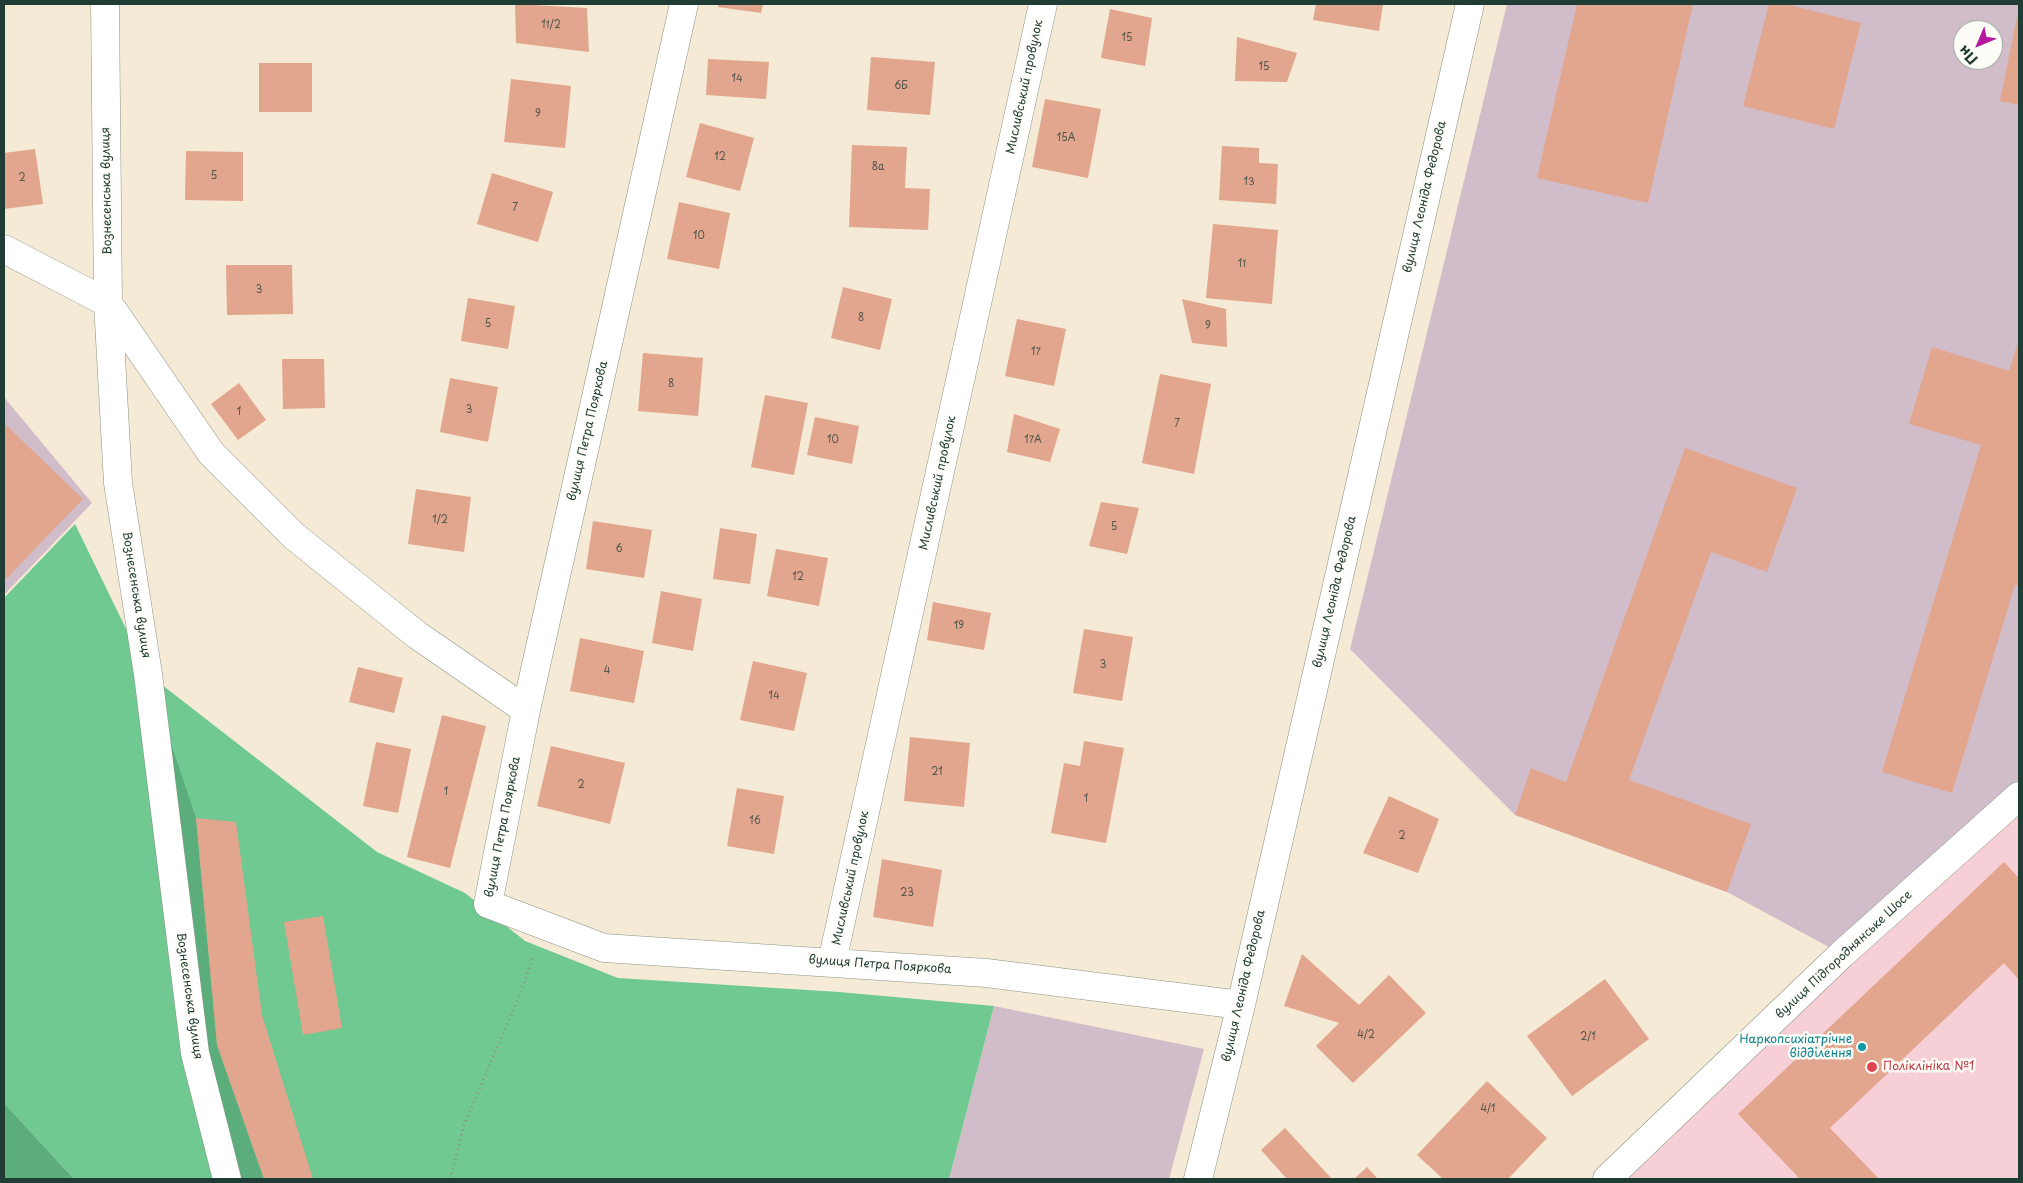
<!DOCTYPE html>
<html>
<head>
<meta charset="utf-8">
<style>
  body { margin:0 }
  #map { position:relative; width:2023px; height:1183px; overflow:hidden; background:#f5ead5; font-family:"Playpen Sans",sans-serif }
  canvas { display:block }
  .frame { position:absolute; inset:0; border:5px solid #1f3d34; pointer-events:none }
  .north { position:absolute; left:1953px; top:20px; width:50px; height:50px; box-sizing:border-box; background:#fdfcf7; border:1px solid #a4b0a9; border-radius:50%; rotate:225deg; font-size:14px; font-weight:700; line-height:20px; text-align:center; color:#1f3d34 }
  .north::after { content:''; display:block; margin:auto; width:18px; height:22px; background:#b5179e; clip-path:polygon(50% 0,100% 100%,50% 72%,0 100%) }
</style>
</head>
<body>
<div id="map">
<canvas width="2023" height="1183"></canvas>
<div class="frame"></div>
<div class="north">Пн</div>
</div>
<script>
const c = document.querySelector('canvas').getContext('2d');
c.lineJoin = 'round';
function paint(path, color) {
  c.fillStyle = color;
  c.fill(path, 'evenodd');
}
function poly(rows) {
  const path = new Path2D();
  for (const r of rows) {
    path.moveTo(r[0], r[1]);
    for (let i = 2; i < r.length; i += 2) path.lineTo(r[i], r[i + 1]);
  }
  return path;
}
function stroke(path, color, width, dash) {
  c.strokeStyle = color;
  c.lineWidth = width;
  c.lineCap = dash ? 'butt' : 'round';
  c.setLineDash(dash || []);
  c.stroke(path);
}
function label(font, color, halo, rows, align = 'center') {
  c.font = font + ' "Playpen Sans",sans-serif';
  c.lineWidth = 5;
  c.setLineDash([]);
  c.textBaseline = 'middle';
  c.strokeStyle = halo;
  c.fillStyle = color;
  for (const [text, x, y, turn = 0] of rows) {
    c.save();
    c.translate(x, y);
    c.rotate((+turn || 0) * Math.PI / 180);
    c.textAlign = isNaN(turn) ? turn : align;
    if (halo) c.strokeText(text, 0, 0);
    c.fillText(text, 0, 0);
    c.restore();
  }
}
const built = poly([
  [2019,796,2019,1179,1607,1179]
]);
const industrial = poly([
  [1507,4,2019,4,2019,796,1842,954,1727,892,1515,815,1350,649],
  [1963,30,1993,30,1993,60,1963,60],
  [4,397,92,503,4,595],
  [994,1006,1204,1049,1169,1179,949,1179]
]);
const green = poly([
  [75,524,148,674,377,852,465,893,525,941,618,978,839,992,994,1006,949,1179,74,1179,4,1103,4,598]
]);
const forest = poly([
  [170,741,196,818,217,1045,264,1179,227,1179,195,1053],
  [4,1103,74,1179,4,1179]
]);
const building = poly([
  [515,4,587,8,589,52,516,43],
  [718,4,763,4,761,13,718,7],
  [1316,4,1383,4,1379,31,1313,20],
  [1577,4,1693,4,1648,203,1537,178],
  [1769,4,1786,4,1861,23,1834,129,1743,106],
  [1110,9,1152,18,1145,66,1101,58],
  [2018,12,2019,12,2019,105,2000,101],
  [1237,37,1297,53,1287,82,1235,81],
  [871,57,935,62,930,115,867,110],
  [708,59,769,62,766,99,706,95],
  [259,63,312,63,312,112,259,112],
  [511,79,571,86,565,148,504,142],
  [1045,99,1101,109,1088,178,1032,167],
  [700,123,754,138,740,191,686,177],
  [852,145,907,147,905,188,930,189,928,230,849,227],
  [1222,146,1259,148,1259,163,1278,164,1276,204,1219,200],
  [35,149,43,204,4,209,4,153],
  [186,151,243,152,243,201,185,200],
  [492,173,553,192,538,242,477,224],
  [679,202,730,213,719,269,667,259],
  [1213,224,1278,230,1272,304,1206,298],
  [226,265,292,265,293,314,227,315],
  [843,287,892,299,880,350,831,338],
  [468,298,515,306,508,349,461,341],
  [1182,299,1226,309,1227,347,1192,343],
  [1017,319,1066,329,1054,386,1005,376],
  [2019,339,2019,586,2015,585,1952,793,1882,772,1981,445,1909,424,1932,347,2009,371],
  [643,353,703,358,698,416,638,411],
  [282,359,324,359,325,408,283,409],
  [1160,374,1211,384,1194,474,1142,463],
  [450,378,498,387,488,442,440,432],
  [239,383,266,420,238,440,211,404],
  [765,395,808,403,794,475,751,467],
  [1014,414,1060,429,1050,462,1007,452],
  [815,417,859,426,852,464,807,455],
  [4,423,83,499,4,581],
  [1685,448,1797,488,1767,572,1711,552,1629,780,1751,824,1727,892,1515,815,1531,768,1566,782],
  [416,489,471,497,464,552,408,544],
  [1101,502,1139,508,1127,554,1089,546],
  [593,521,652,530,644,578,586,569],
  [720,528,757,534,750,584,713,579],
  [776,549,828,558,819,606,767,596],
  [661,591,702,599,693,651,652,643],
  [933,602,991,613,984,650,927,640],
  [1084,629,1133,637,1122,701,1073,693],
  [580,638,644,651,634,703,570,691],
  [753,661,807,673,794,731,740,720],
  [358,667,403,678,394,713,349,702],
  [442,715,486,726,450,868,407,857],
  [910,737,970,743,964,807,904,801],
  [1084,741,1124,748,1106,843,1051,833,1064,763,1080,766],
  [376,742,411,749,398,813,363,806],
  [551,746,625,763,610,824,537,806],
  [737,788,784,796,774,854,727,846],
  [1389,796,1439,819,1418,873,1363,853],
  [196,818,236,822,262,1015,313,1179,264,1179,217,1045],
  [882,859,942,870,933,927,873,917],
  [2004,862,2019,878,2019,980,2004,963,1830,1128,1879,1179,1800,1179,1738,1114],
  [323,916,342,1028,303,1035,284,922],
  [1302,954,1359,1005,1389,975,1426,1013,1353,1083,1316,1046,1339,1023,1284,1006],
  [1605,979,1649,1039,1572,1096,1527,1036],
  [1487,1081,1547,1138,1508,1179,1443,1179,1417,1155],
  [1285,1128,1332,1179,1287,1179,1261,1150],
  [1367,1167,1378,1179,1354,1179]
]);
const path = poly([
  [450,1179,464,1125,519,996,534,955]
]);
const minor = poly([
  [105,4,108,303,118,483,148,674,195,1053,227,1179],
  [684,4,526,710,488,904,604,948,986,973,1241,1005],
  [4,249,108,303,211,453,294,536,417,635,526,710],
  [832,962,1043,4],
  [1198,1179,1241,1005,1470,4],
  [1607,1179,1842,954,2019,796]
]);
const markers = [
  [1862,1047,5,"#0f9aa8"],
  [1872,1067,6,"#e0444e"]
];
const numberNames = [
  ["11/2",551,25],
  ["15",1127,38],
  ["15",1264,67],
  ["14",737,79],
  ["6Б",901,86],
  ["9",538,114],
  ["15А",1066,138],
  ["12",720,157],
  ["8а",878,167],
  ["5",214,176],
  ["2",22,178],
  ["13",1249,182],
  ["7",515,208],
  ["10",699,236],
  ["11",1242,264],
  ["3",259,290],
  ["8",861,318],
  ["5",488,324],
  ["9",1208,326],
  ["17",1036,352],
  ["8",671,384],
  ["3",469,410],
  ["1",239,412],
  ["7",1177,424],
  ["10",833,440],
  ["17А",1033,440],
  ["1/2",440,520],
  ["5",1114,527],
  ["6",619,549],
  ["12",798,577],
  ["19",959,626],
  ["3",1103,665],
  ["4",607,671],
  ["14",774,696],
  ["21",937,772],
  ["2",581,785],
  ["1",446,792],
  ["1",1086,799],
  ["16",755,821],
  ["2",1402,836],
  ["23",907,893],
  ["4/2",1366,1035],
  ["2/1",1588,1037],
  ["4/1",1488,1109]
];
const streetNames = [
  ["Мисливський провулок",1025,87,-78],
  ["Вознесенська вулиця",107,191,-91],
  ["вулиця Леоніда Федорова",1425,197,-77],
  ["вулиця Петра Пояркова",588,431,-77],
  ["Мисливський провулок",938,483,-78],
  ["вулиця Леоніда Федорова",1335,592,-77],
  ["Вознесенська вулиця",136,595,81],
  ["вулиця Петра Пояркова",503,827,-79],
  ["Мисливський провулок",851,878,-78],
  ["вулиця Підгороднянське Шосе",1844,955,-43],
  ["вулиця Петра Пояркова",880,965,4],
  ["вулиця Леоніда Федорова",1244,986,-77],
  ["Вознесенська вулиця",189,996,82]
];
const cultureNames = [
  ["Наркопсихіатрічне",1852,1040],
  ["відділення",1852,1054]
];
const healthNames = [
  ["Поліклініка №1",1883,1067]
];
paint(built, '#f6cfd7');
paint(industrial, '#d1bdc9');
paint(green, '#6fc991');
paint(forest, '#5bad7b');
paint(building, '#e2a58e');
stroke(minor, '#8a9484', 29);
stroke(path, '#8a9484', 3, [1, 4]);
stroke(minor, '#fff', 28);
for (const [x, y, r, color] of markers) {
  const dot = new Path2D();
  dot.arc(x, y, r, 0, 2 * Math.PI);
  c.fillStyle = color;
  c.fill(dot);
  stroke(dot, '#fdfcf7', 2);
}
label('10px', '#50574a', null, numberNames);
label('12px', '#1f3d34', '#fdfcf7', streetNames);
label('12px', '#0d838f', '#fdfcf7', cultureNames, 'right');
label('12px', '#be3a42', '#fdfcf7', healthNames, 'left');
</script>
</body>
</html>
